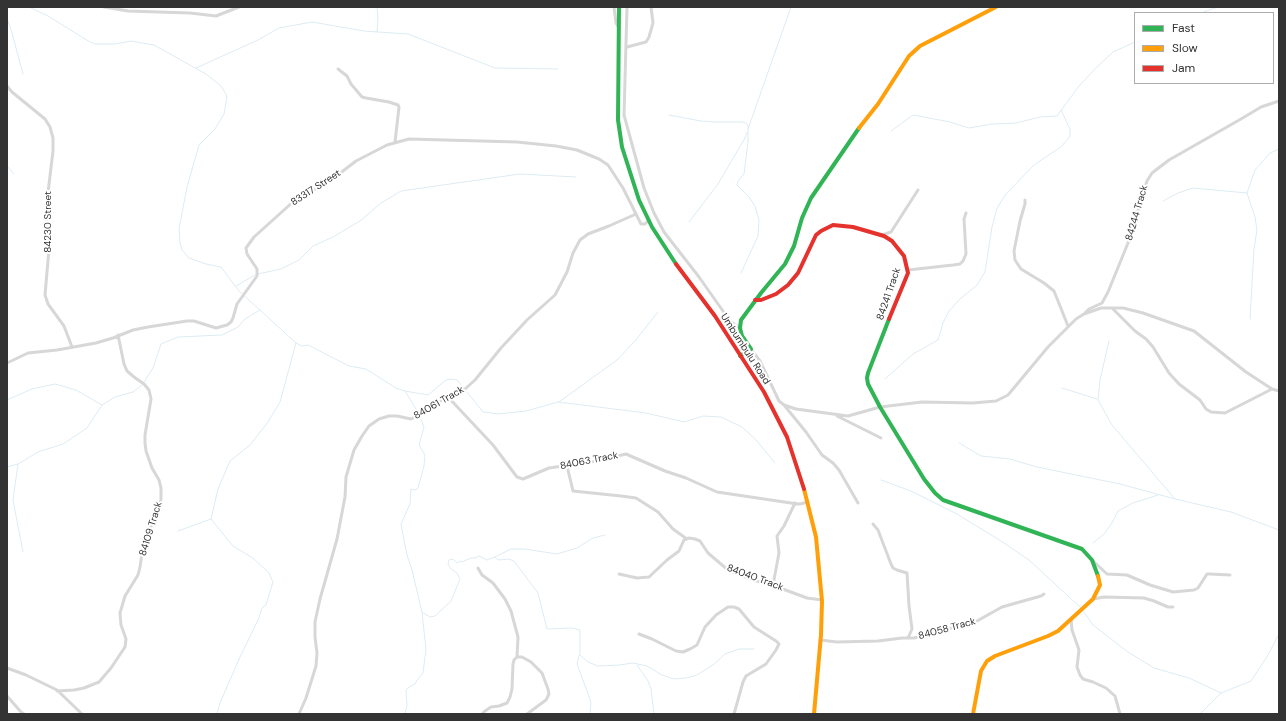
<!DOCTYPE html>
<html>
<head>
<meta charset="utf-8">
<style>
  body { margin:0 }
  #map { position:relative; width:1286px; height:721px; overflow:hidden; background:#fff; font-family:"DM Sans",sans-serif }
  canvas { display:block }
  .frame { position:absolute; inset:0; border:8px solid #333; pointer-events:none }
  .legend { position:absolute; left:1134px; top:12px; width:140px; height:72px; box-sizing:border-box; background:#fff; border:1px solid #adadad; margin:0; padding:5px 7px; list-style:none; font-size:12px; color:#333 }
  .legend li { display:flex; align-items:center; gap:8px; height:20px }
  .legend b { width:20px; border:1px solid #adadad }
</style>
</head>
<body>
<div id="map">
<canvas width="1286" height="721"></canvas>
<div class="frame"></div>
<ul class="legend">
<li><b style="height:5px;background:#30b455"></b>Fast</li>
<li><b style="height:5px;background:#ff9f0a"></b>Slow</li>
<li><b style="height:5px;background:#e5322d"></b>Jam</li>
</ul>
</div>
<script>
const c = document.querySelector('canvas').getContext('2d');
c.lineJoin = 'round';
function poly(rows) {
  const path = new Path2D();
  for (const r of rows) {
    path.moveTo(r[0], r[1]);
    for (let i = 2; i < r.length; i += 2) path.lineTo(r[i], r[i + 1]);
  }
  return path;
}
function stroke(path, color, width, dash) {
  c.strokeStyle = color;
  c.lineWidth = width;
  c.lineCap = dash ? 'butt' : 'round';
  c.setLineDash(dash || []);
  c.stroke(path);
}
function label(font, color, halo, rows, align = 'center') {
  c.font = font + ' "DM Sans",sans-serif';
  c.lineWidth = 4;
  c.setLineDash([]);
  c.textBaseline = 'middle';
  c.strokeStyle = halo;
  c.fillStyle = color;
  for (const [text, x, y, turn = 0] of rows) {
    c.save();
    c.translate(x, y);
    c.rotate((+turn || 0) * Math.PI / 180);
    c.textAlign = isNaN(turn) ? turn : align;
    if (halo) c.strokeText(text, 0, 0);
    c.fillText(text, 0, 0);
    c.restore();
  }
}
const stream = poly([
  [29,7,48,16,90,42,95,44,115,44,131,41,154,45,206,74,221,86,227,96,224,114,215,129,199,145,187,187,179,229,180,243,182,250,189,258,206,264,221,267,239,291,296,343,302,346,308,345,349,366,366,369,396,388,405,391,419,414],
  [377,7,378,16,377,32],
  [1201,13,1218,7],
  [7,18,12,33,23,74],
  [196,68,258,40,279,28,312,22,364,31,408,34,495,68,558,69],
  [669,115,701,121,715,122,742,122,746,123,748,126,748,142,744,174,738,181,737,185,749,197,755,206,759,220,758,236,741,273],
  [748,129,791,7],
  [891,131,913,115,950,122,969,128,992,124,1016,123,1040,117,1057,116,1079,86,1095,69,1113,52,1135,42],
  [7,166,14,174],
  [1163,201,1178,193,1193,188,1247,193],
  [689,222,718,184,745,138,747,132],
  [258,274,281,269,299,260,313,246,333,237,360,221,381,203,401,191,520,174,576,177],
  [236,286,255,275],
  [1250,319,1254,249,1257,230,1255,217,1247,193,1255,170,1270,153,1279,149],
  [1109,341,1100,380,1098,400,1112,425,1175,499],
  [885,379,913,354,938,340,943,323,949,311,960,299,977,285,985,272,992,227,997,208,1006,194,1034,165,1062,146,1070,136,1070,129,1061,110],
  [144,382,153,368,161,344,178,337,222,335,238,327,245,319,260,310],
  [1062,388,1097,399],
  [405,391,428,395,446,380,451,379,457,380,464,388],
  [466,391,483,412,498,414,526,411,558,402,646,413,684,422,703,416,721,417,742,427,756,440,775,463],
  [7,400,32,389,55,384,76,390,102,405],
  [559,402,617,360,635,341,658,312],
  [420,417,424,427,419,445,425,455,424,466,418,488,415,490,411,489,410,504,401,524,407,555,412,570,422,612,430,617,435,616,451,601,460,579,457,573,451,569,448,564,449,560,453,559,457,563,460,561,463,562,464,561,471,558,475,558,479,556,487,560,495,557,498,560,509,559,514,561,538,593,547,629,572,628,580,630,580,652,577,664,591,702,590,714],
  [959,443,981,456,1010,459,1037,467,1120,484,1175,499,1231,512,1279,530],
  [18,464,13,500,23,552],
  [7,467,18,464,38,452,63,444,87,428,102,405,115,397,133,392,142,385],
  [881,480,911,491,957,514,1001,541,1029,560,1081,608],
  [178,531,211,519],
  [1093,543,1104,534,1112,523,1118,511,1133,503,1158,495],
  [495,557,511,549,525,549,557,554,577,548,593,538,605,535],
  [1083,611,1093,625,1128,652,1154,668,1189,678,1221,693],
  [580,655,588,662,598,666,619,665,633,663,647,666,662,675,674,679,686,678,697,675,713,665,725,654,739,649,754,649],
  [637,665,648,681,651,689,654,714],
  [217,714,220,703,240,657,259,618,262,608,266,605,273,582,269,573,253,558,233,546,211,519,218,489,230,461,250,445,268,422,280,402,296,343],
  [405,714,407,705,406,690,409,687,415,684,417,680,423,673,426,649,422,613],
  [1200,714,1221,693,1251,681,1268,655,1279,634]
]);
const street = poly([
  [104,7,128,11,190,13,216,16,239,7],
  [614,7,616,23,619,28],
  [627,7,624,115,644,188,654,213,664,232,699,277,730,321,740,328],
  [627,47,646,42,649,37,653,23,651,7],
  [338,69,347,76,351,84,362,97,366,98,389,102,398,105,399,107,395,142],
  [7,86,12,92,45,119,50,127,53,138,53,151,47,201,49,249,45,295,48,304,64,326,72,347],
  [1025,200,1025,204,1020,221,1014,251,1015,260,1021,269,1044,283,1054,291,1068,326],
  [882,235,891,232,918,190],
  [908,270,953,265,960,264,963,261,966,254,964,219,966,213],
  [1112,308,1135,331,1146,339,1153,347,1169,373,1179,384,1200,400,1206,409,1211,412,1225,413,1272,389],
  [1085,313,1089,309,1102,303,1108,292,1128,243,1147,181,1152,173,1169,160,1241,119,1261,107,1279,101],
  [751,349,760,361,779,401,784,405,796,409,848,416,880,407,922,402,973,403,996,401,1008,395,1048,347,1076,319,1084,314,1101,308,1123,308,1143,313,1194,331,1246,372,1272,389,1279,391],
  [7,363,28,353,57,350,96,343,113,338,133,330,148,327,187,321,194,321,216,328,227,325,231,322,233,318,237,304,257,276,257,269,247,254,246,248,254,237,294,201,330,181,356,161,387,145,409,139,517,142,556,146,577,150,599,159,608,165,623,188,641,224,645,224,649,220],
  [448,397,493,445,517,477,523,479,549,468,597,461,626,454,665,471,686,478,717,492,791,503,800,504,808,502],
  [784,405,806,432,822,455,833,463,839,470,858,503],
  [837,416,881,438],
  [567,466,573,491,621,496,636,498,658,512,673,529,687,539],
  [873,524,878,530,891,564,893,568,897,570,907,573,909,606,912,629,908,638],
  [1093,561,1107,574,1127,575,1150,585,1173,592,1194,590,1198,588,1207,574,1210,574,1230,575],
  [478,568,482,575,493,583,505,599,511,611,518,637,517,657],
  [619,574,637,578,649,577,667,560,679,551,684,540,689,538,695,539,700,541,708,553,728,570,753,580,772,585,807,598,822,600],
  [773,585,779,553,777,536,784,526,795,503],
  [1093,599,1104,597,1144,598,1154,601,1168,607,1173,607],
  [1071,619,1072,630,1079,650,1077,667,1080,675,1083,679,1093,682,1106,688,1115,696,1120,714],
  [639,634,652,639,676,651,683,652,690,649,697,645,705,627,716,615,728,607,734,607,739,609,754,627,776,641,779,644,776,650,766,664,746,676,743,682,734,714],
  [820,640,837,642,878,641,902,638,914,638,977,621,1002,607,1041,596,1044,594],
  [7,668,26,675,57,690,82,714],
  [57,691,74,690,84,688,99,682,111,668,125,647,126,639,121,625,120,613,125,596,138,575,140,567,143,547,161,500,161,488,159,480,152,468,146,451,145,443,145,435,151,399,149,390,144,384,134,377,127,371,124,364,118,335],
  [7,696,21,712,24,714],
  [299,714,306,698,316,666,317,653,315,637,315,622,320,599,337,539,345,497,346,477,354,450,362,436,369,426,379,419,389,416,397,416,411,419,423,413,430,407,444,399,465,389,475,380,501,348,527,320,555,295,567,272,573,253,580,240,588,234,609,226,636,214],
  [482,714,485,711,491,707,499,706,507,703,510,697,512,689,513,664,514,660,517,657,522,657,531,662,542,673,548,689,549,694,546,700,527,714]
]);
const fast = poly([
  [619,7,618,120,622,147,639,200,652,227,676,264],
  [889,319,868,373,867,378,868,384,880,407,924,479,935,493,943,500,1082,549,1092,560,1098,576],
  [740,356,751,349,742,336,740,328,741,320,761,293,785,264,794,246,802,218,811,198,859,128]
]);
const slow = poly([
  [859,128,878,104,909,56,920,46,996,7],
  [804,489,816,537,822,601,821,635,814,714],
  [973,714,981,671,987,661,995,656,1048,636,1058,631,1093,599,1100,585,1098,576]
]);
const jam = poly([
  [676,264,715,316,764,392,787,437,804,489],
  [755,300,761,300,776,294,788,285,798,273,816,235,821,231,833,225,853,227,884,236,892,241,904,256,908,273,889,319]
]);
const streetNames = [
  ["83317 Street",316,188,-33],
  ["84244 Track",1137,213,-74],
  ["84230 Street",48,222,-90],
  ["84241 Track",889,294,-71],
  ["Umbumbulu Road",745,349,57],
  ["84061 Track",439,403,-30],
  ["84063 Track",589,461,-11],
  ["84109 Track",151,529,-73],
  ["84040 Track",755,578,20],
  ["84058 Track",947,629,-15]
];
stroke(stream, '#ddebf3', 1);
stroke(street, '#d7d7d7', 3);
stroke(fast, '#30b455', 4);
stroke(slow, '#ff9f0a', 4);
stroke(jam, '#e5322d', 4);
label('10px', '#333', '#fff', streetNames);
</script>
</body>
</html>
